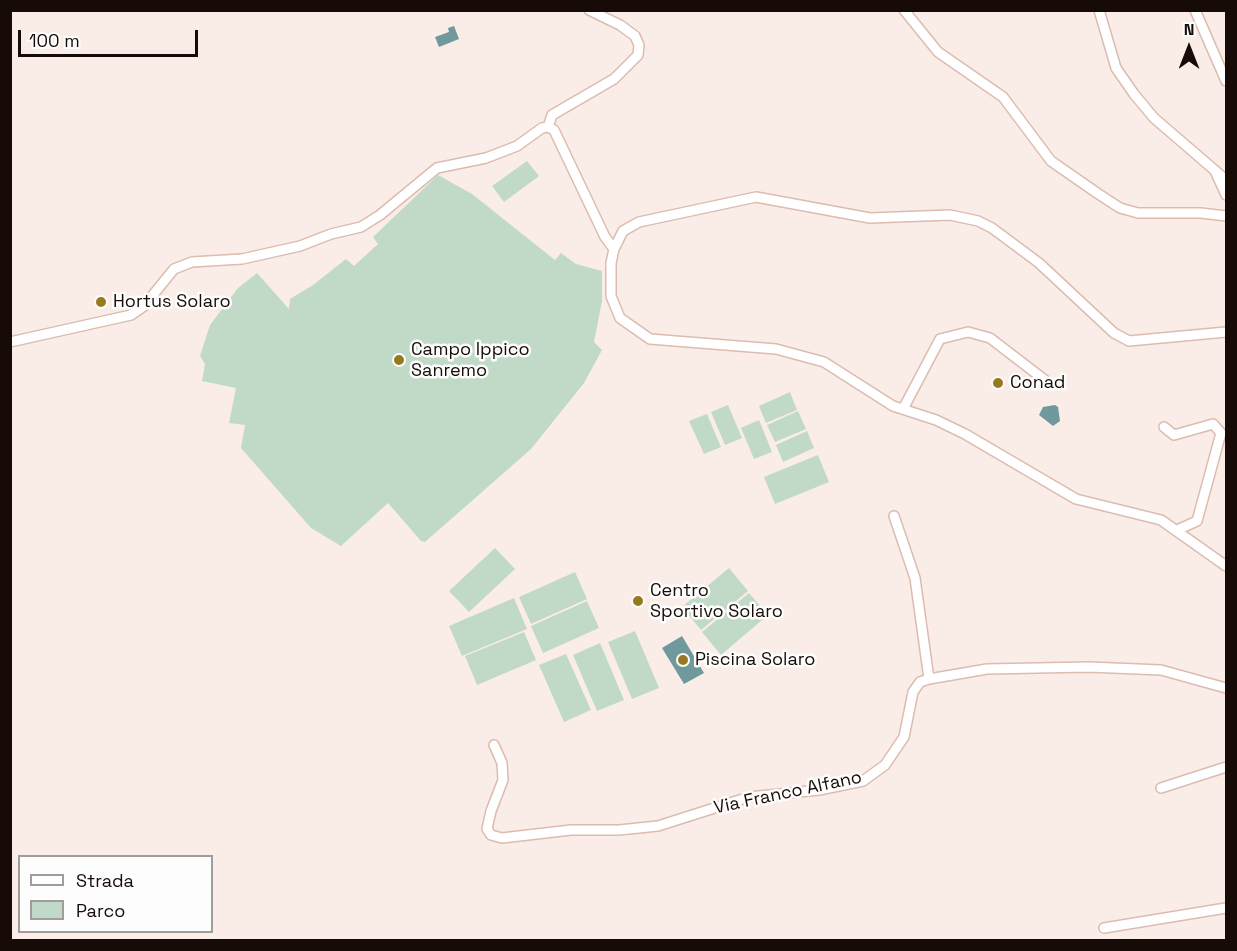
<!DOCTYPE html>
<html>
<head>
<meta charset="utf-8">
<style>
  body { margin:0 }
  #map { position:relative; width:1237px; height:951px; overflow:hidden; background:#faede7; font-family:"Space Grotesk",sans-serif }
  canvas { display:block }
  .frame { position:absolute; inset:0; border:12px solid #160b07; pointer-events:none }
  .legend { position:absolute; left:18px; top:855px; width:195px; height:78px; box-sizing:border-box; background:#fdfdfd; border:2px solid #a19c9b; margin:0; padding:8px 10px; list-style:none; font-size:18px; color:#160b07 }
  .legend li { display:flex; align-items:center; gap:12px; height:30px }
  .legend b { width:30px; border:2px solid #a19c9b }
  .north { position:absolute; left:1159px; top:18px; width:60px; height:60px; -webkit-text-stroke:4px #fdfdfd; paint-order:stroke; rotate:0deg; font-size:16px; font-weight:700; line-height:24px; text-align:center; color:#160b07 }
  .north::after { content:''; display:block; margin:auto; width:21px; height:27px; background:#160b07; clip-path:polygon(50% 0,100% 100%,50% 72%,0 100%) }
  .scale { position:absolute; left:18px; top:30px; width:180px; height:27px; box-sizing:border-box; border:3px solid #160b07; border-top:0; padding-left:8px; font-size:18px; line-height:21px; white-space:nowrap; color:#160b07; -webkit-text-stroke:4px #fdfdfd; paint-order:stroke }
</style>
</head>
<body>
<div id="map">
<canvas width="1237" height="951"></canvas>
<div class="frame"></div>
<ul class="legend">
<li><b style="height:8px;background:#fff"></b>Strada</li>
<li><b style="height:16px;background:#c1dac8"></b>Parco</li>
</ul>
<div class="north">N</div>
<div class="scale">100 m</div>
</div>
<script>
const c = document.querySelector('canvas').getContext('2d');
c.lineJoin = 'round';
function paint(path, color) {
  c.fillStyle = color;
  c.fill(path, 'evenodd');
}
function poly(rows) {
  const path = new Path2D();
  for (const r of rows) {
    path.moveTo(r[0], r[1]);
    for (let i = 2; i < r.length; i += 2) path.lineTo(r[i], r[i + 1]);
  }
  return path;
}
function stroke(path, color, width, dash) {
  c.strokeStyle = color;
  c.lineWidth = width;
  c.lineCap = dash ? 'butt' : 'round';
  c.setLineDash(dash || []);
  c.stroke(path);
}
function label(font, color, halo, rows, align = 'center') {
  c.font = font + ' "Space Grotesk",sans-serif';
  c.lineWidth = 5;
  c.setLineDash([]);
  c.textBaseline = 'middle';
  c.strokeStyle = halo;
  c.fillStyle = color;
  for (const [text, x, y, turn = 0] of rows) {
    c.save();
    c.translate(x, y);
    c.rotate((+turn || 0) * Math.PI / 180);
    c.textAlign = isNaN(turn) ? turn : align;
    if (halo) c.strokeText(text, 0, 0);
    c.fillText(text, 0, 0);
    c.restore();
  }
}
const green = poly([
  [527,161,539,176,504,202,492,186],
  [438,175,472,194,555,260,561,253,576,264,602,271,602,301,594,342,602,350,584,383,531,449,425,542,421,541,388,503,341,546,311,528,241,448,245,425,229,423,236,388,202,381,205,364,200,356,210,325,238,288,257,273,289,309,290,299,313,285,346,259,354,266,378,244,373,237],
  [790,392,797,410,766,423,759,406],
  [728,405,742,438,725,445,711,412],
  [798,411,806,429,775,442,767,425],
  [707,414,721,447,704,454,689,421],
  [759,420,772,452,754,459,741,428],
  [807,431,814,448,783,462,776,445],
  [818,455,829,482,775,504,764,477],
  [495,548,515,569,469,612,449,591],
  [729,568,748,591,701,630,682,607],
  [575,572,587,599,531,624,519,597],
  [749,593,768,615,721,655,702,632],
  [514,598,527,629,462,656,449,626],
  [587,601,599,628,543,653,531,626],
  [635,631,659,688,632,699,608,642],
  [524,632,536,660,477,685,465,656],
  [600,643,624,700,597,711,573,655],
  [566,654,591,710,564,722,539,665]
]);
const water = poly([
  [454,26,459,39,439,47,435,37,449,32,448,28],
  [1055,405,1058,407,1060,421,1053,426,1039,415,1043,407],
  [682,636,704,673,684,684,662,648]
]);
const street = poly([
  [904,10,938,52,1003,97,1051,161,1097,193,1120,208,1138,213,1201,213,1226,216],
  [1099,10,1116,68,1134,94,1154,118,1226,180],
  [1195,10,1226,81],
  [548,127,552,115,614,79,638,55,639,45,635,36,620,25,589,10],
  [1215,171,1226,195],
  [1226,332,1129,341,1114,333,1039,263,992,228,978,221,950,215,870,218,756,197,639,222,623,231,614,249,611,263,611,296,620,318,650,339,776,349,824,362,893,406,936,420,965,434,1076,499,1161,520,1226,566],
  [10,342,131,315,144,306,174,269,192,262,242,259,300,246,331,234,361,227,380,215,437,168,486,158,517,146,542,128,548,127,554,130,605,237,614,249],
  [903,409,940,339,968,332,990,338,1046,381],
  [1164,427,1174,435,1213,424,1221,433,1197,521,1177,530],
  [894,516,915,578,929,679],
  [494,745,502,763,503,780,491,811,487,829,491,835,502,838,571,830,619,830,658,826,749,797,819,790,863,781,885,765,904,737,913,692,920,682,929,679,987,669,1089,667,1161,670,1226,688],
  [1161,788,1226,767],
  [1104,928,1226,908]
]);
const markers = [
  [101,302,6,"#977922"],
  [399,360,6,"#977922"],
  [998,383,6,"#977922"],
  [638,601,6,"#977922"],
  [683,660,6,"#977922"]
];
const poiNames = [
  ["Hortus Solaro",113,302],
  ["Campo Ippico",411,350],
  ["Sanremo",411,371],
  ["Conad",1010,383],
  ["Centro",650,591],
  ["Sportivo Solaro",650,612],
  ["Piscina Solaro",695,660]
];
const streetNames = [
  ["Via Franco Alfano",788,793,-12]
];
paint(green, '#c1dac8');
paint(water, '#70999e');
stroke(street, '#dcbcaf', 12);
stroke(street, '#fff', 9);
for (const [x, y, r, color] of markers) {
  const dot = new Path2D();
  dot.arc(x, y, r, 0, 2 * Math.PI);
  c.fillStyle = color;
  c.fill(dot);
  stroke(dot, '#fdfdfd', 2);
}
label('18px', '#160b07', '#fdfdfd', poiNames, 'left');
label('18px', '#160b07', '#fdfdfd', streetNames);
</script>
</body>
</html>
